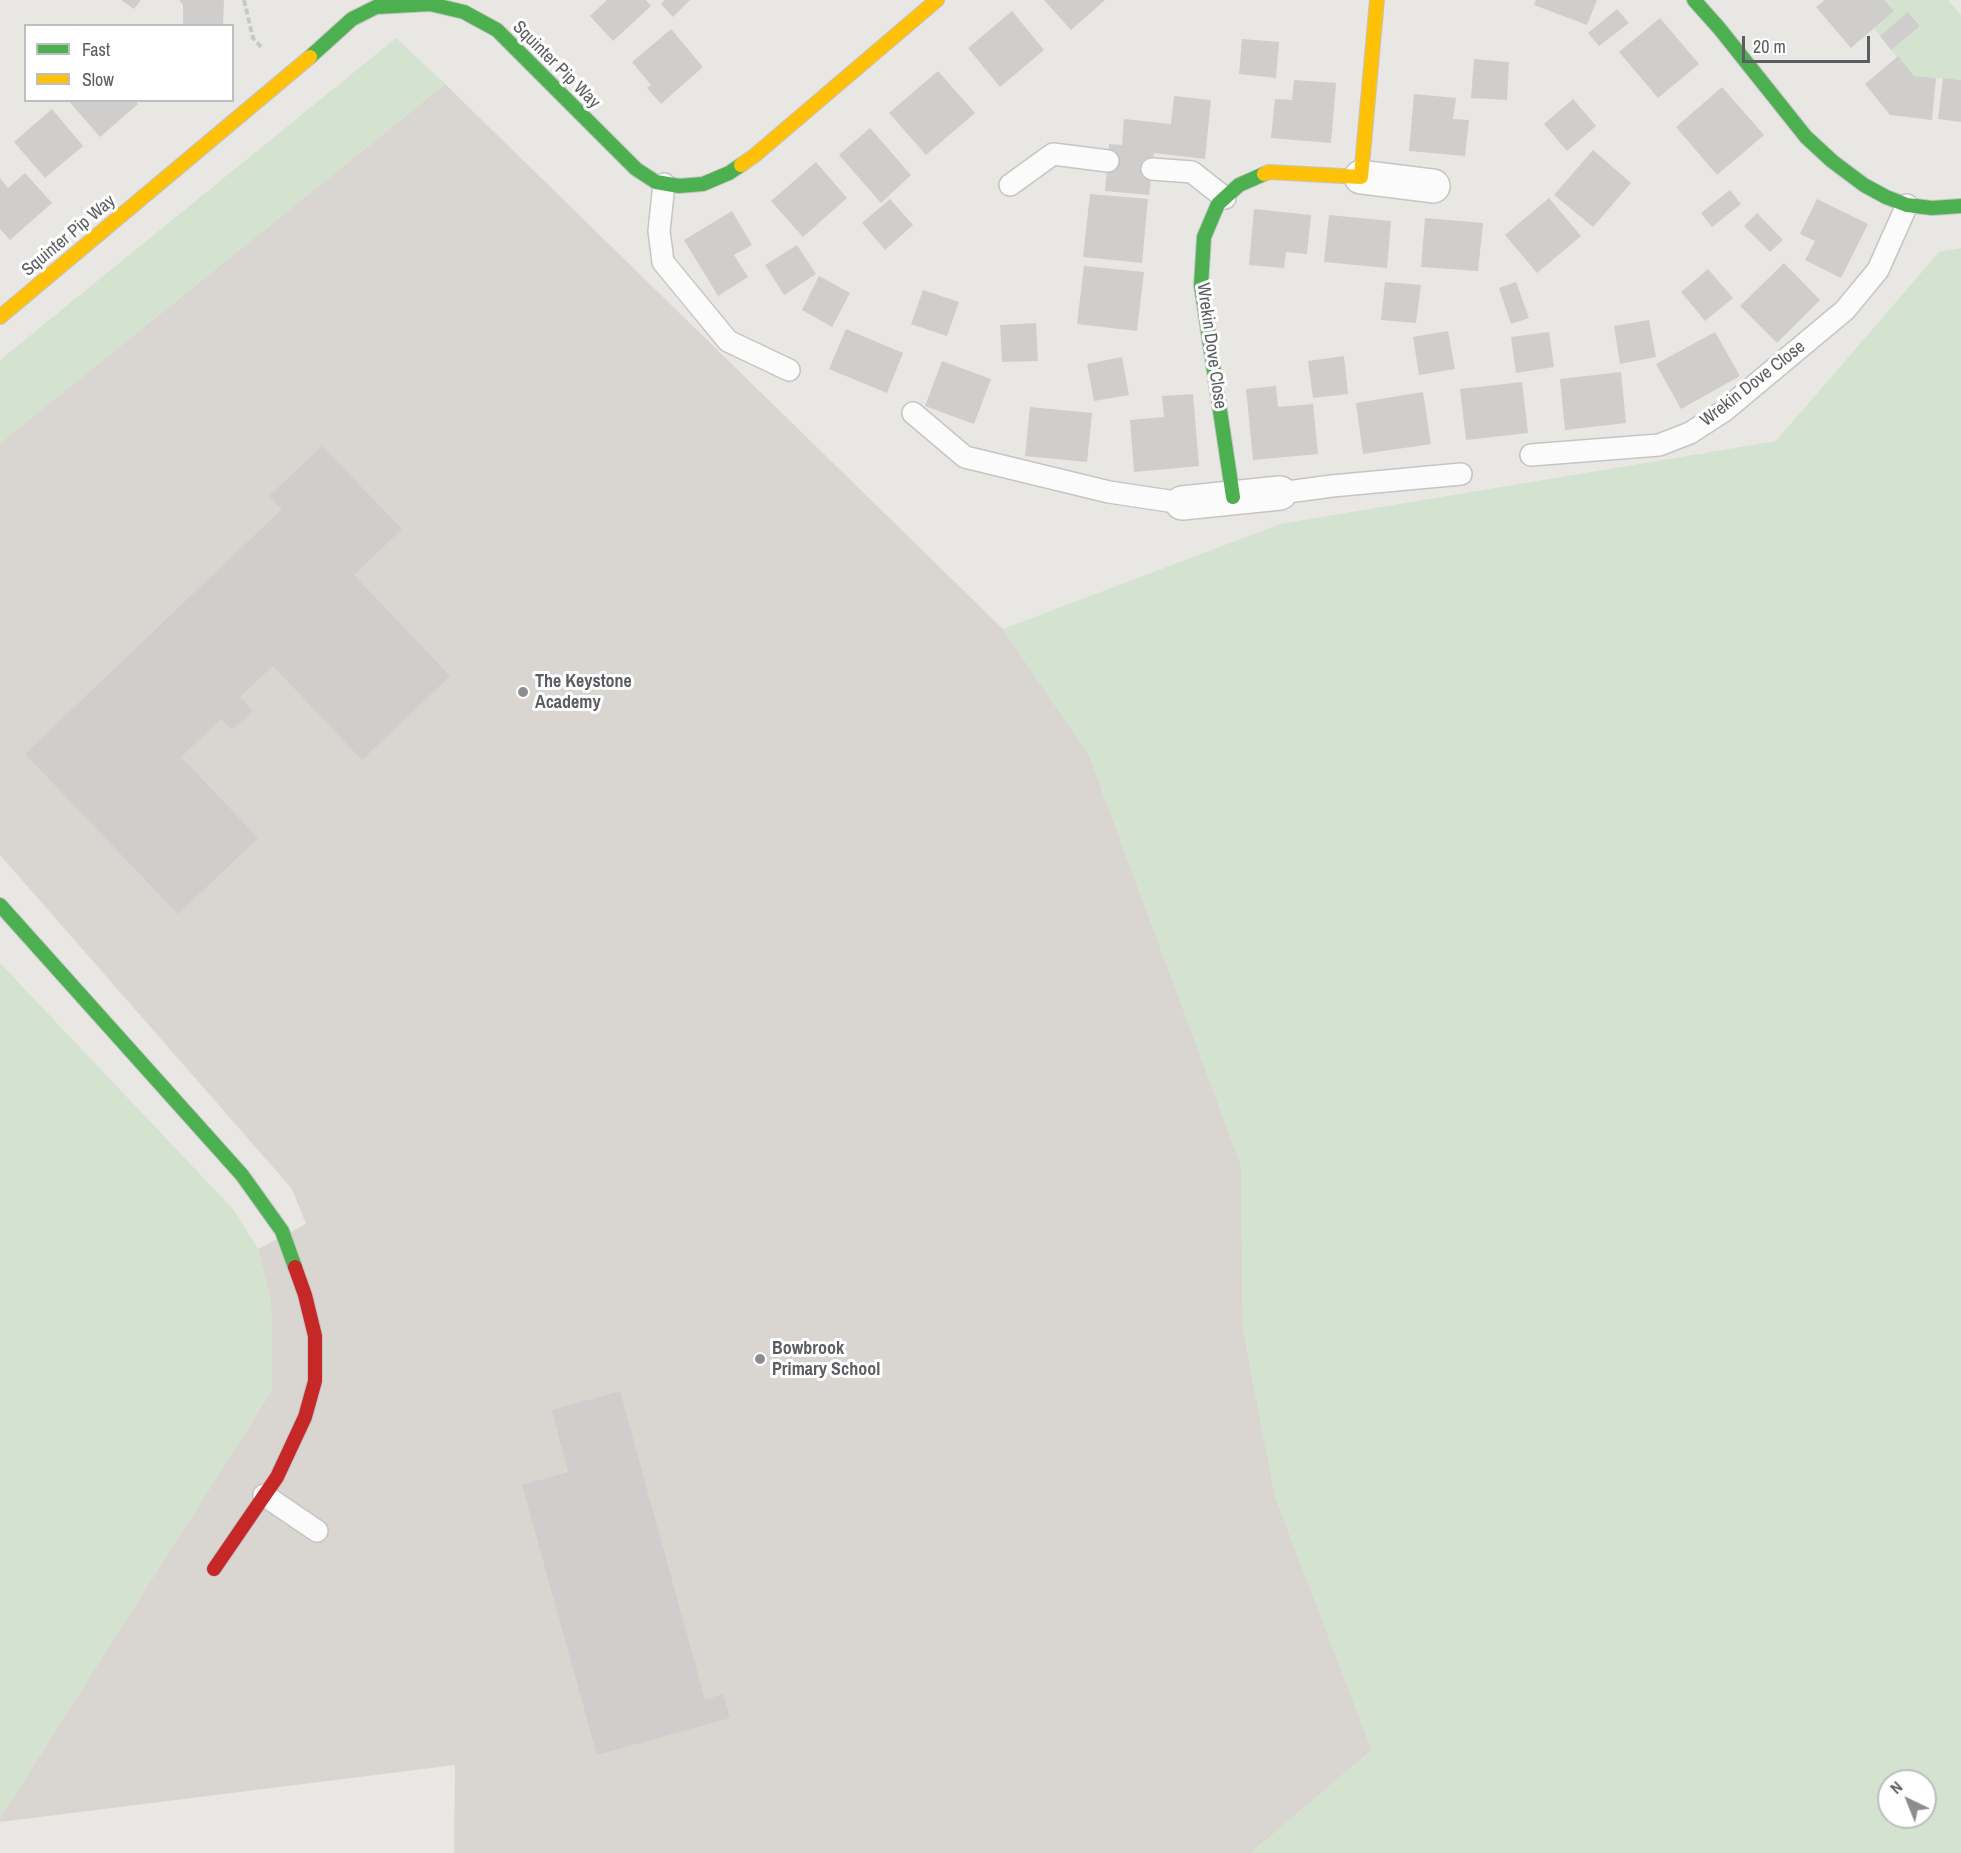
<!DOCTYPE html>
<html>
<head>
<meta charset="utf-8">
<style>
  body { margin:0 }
  #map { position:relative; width:1961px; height:1853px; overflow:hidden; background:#e9e7e3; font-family:"Archivo Narrow",sans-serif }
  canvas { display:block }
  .legend { position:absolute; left:24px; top:24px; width:210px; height:78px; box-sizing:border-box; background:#fff; border:2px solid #bdbec0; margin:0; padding:8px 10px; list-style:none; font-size:18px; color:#5a5d61 }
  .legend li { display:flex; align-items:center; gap:12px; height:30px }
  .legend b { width:30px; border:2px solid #bdbec0 }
  .north { position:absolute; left:1877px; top:1769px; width:60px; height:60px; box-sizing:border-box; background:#fff; border:2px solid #bdbec0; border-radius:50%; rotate:317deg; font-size:16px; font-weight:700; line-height:24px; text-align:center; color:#5a5d61 }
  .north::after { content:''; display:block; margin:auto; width:21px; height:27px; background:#8c8d8e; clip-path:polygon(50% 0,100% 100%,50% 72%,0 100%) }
  .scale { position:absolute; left:1742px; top:36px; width:128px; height:27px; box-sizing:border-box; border:3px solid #5a5d61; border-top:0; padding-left:8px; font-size:18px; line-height:21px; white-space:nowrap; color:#5a5d61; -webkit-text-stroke:4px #fff; paint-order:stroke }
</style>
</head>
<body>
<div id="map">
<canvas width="1961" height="1853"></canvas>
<ul class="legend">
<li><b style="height:8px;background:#4caf50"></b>Fast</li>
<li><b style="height:8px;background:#ffc107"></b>Slow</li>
</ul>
<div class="north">N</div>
<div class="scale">20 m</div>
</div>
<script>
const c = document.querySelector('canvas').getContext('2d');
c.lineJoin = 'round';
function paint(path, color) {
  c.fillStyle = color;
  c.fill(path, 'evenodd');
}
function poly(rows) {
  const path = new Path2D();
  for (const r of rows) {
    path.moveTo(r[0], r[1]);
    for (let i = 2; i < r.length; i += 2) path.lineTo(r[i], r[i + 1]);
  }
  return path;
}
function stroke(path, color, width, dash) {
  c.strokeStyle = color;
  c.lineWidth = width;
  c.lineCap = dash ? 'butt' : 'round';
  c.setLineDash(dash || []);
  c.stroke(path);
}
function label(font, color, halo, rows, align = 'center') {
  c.font = font + ' "Archivo Narrow",sans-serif';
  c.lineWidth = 6;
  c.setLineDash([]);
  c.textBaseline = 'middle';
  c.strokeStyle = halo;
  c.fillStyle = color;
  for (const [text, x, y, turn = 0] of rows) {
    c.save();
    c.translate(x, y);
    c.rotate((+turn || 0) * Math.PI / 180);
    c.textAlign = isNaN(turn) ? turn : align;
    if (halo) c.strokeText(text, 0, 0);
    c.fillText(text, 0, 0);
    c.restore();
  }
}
const education = poly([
  [445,84,1003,629,1089,755,1241,1165,1243,1328,1275,1496,1372,1750,1251,1853,454,1853,455,1765,0,1822,0,1818,272,1390,271,1300,258,1249,306,1224,292,1189,0,855,0,443]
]);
const green = poly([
  [1884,0,1948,0,1961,15,1961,80,1914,76,1891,50,1920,26,1909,12,1880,36,1874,28,1894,11],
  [396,38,445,84,0,443,0,360],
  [1961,248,1961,1853,1251,1853,1372,1750,1275,1496,1243,1328,1241,1165,1089,755,1003,629,1280,524,1776,441,1939,252],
  [1889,1781,1925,1781,1925,1817,1889,1817],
  [0,963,233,1209,258,1249,271,1300,272,1390,0,1818]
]);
const building = poly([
  [121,0,141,0,134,9],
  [179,0,224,0,223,26,183,26,183,5],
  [607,0,646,0,651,6,613,41,590,16],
  [665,0,690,0,673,17,661,4],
  [1044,0,1105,0,1071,30],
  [1536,0,1597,0,1587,25,1534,5],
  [1825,0,1884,0,1894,11,1851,48,1816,7],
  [1617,9,1629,23,1599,46,1588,33],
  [1012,11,1044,50,1000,87,968,48],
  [1908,12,1920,26,1891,50,1880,36],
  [1660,18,1699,64,1658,98,1619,52],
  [671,29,703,67,661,104,647,88,651,85,632,62],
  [1242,39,1279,42,1276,78,1239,74],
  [1898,56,1914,76,1936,78,1932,120,1890,115,1865,84],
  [1474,59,1509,62,1507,100,1471,98],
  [938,71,975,113,926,155,889,113],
  [1943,78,1961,80,1961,122,1938,119],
  [1294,80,1336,83,1331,143,1271,138,1275,99,1292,100],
  [1722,87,1764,135,1717,175,1676,127],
  [1414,94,1456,98,1453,119,1469,120,1465,156,1409,151],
  [1174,96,1211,100,1205,159,1154,153,1149,195,1105,191,1109,144,1122,145,1124,119,1171,124],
  [1573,99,1596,126,1567,151,1544,124],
  [68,100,135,100,138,104,100,137],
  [52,109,83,146,45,178,14,142],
  [870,128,911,175,881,203,839,155],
  [1593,150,1631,183,1593,227,1554,195],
  [816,162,847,198,803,237,771,201],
  [25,173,52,203,10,240,0,229,0,178,8,188],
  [1730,190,1741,204,1712,227,1701,213],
  [1090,194,1148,199,1142,263,1083,257],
  [1549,198,1581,236,1537,273,1505,235],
  [890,199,913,225,885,250,862,223],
  [1817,199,1868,224,1841,278,1805,260,1815,241,1800,234],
  [1254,209,1311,215,1307,254,1286,252,1284,268,1249,265],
  [732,211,752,245,734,255,748,277,718,296,684,240],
  [1757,213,1783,240,1770,252,1744,226],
  [1329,215,1391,221,1387,268,1324,262],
  [1425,218,1483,223,1478,271,1421,267],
  [797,245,816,274,784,295,765,265],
  [1784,263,1820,300,1777,343,1740,306],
  [1084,266,1144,272,1137,331,1077,324],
  [1708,269,1733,298,1705,321,1681,292],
  [819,276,850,293,832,327,802,310],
  [1385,282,1421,285,1416,323,1381,320],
  [1516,282,1529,318,1511,324,1499,288],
  [923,290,959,302,947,336,911,324],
  [1649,320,1656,357,1620,364,1614,326],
  [1036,323,1038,361,1002,362,1000,325],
  [846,329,903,353,887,393,829,369],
  [1448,331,1455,369,1419,375,1413,337],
  [1549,332,1554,367,1516,373,1511,337],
  [1715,332,1740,376,1681,409,1656,364],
  [1344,356,1348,394,1313,398,1308,361],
  [1122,357,1129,395,1094,401,1087,364],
  [942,361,991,379,974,424,925,406],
  [1621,372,1626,423,1565,430,1560,379],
  [1522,382,1528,433,1466,440,1460,389],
  [1276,386,1278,407,1313,404,1318,454,1253,460,1246,389],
  [1423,392,1431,444,1363,454,1356,403],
  [1193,394,1199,466,1134,472,1130,420,1164,417,1162,396],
  [1030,407,1092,413,1087,462,1025,456],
  [322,446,402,529,354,575,450,676,362,760,273,666,240,697,253,711,232,730,221,719,181,757,258,838,178,914,25,754,282,509,269,496],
  [620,1391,705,1700,723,1694,730,1718,597,1755,522,1485,568,1472,552,1410]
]);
const path = poly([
  [244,0,253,38,263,49]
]);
const lane = poly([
  [1152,169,1192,172,1225,198],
  [664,184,659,231,663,262,728,341,789,370],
  [1010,185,1053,154,1108,161],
  [913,413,965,457,1109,492,1182,503],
  [1531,455,1659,445,1690,433,1724,411,1845,310,1878,270,1907,205],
  [1280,493,1332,486,1461,474],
  [264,1495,317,1531]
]);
const street = poly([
  [1361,177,1433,186],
  [1182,503,1280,493]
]);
const fast = poly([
  [1694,0,1719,28,1806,137,1832,161,1864,185,1886,197,1907,205,1932,208,1961,206],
  [310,57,352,19,376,7,430,4,464,12,497,30,636,169,656,182,679,186,703,184,729,173,741,165],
  [1233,497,1201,285,1204,237,1218,204,1239,185,1264,174],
  [0,905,242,1175,282,1231,295,1267]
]);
const slow = poly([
  [741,165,754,156,937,0],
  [1264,174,1269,172,1361,177,1377,0],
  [0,317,310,57]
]);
const jam = poly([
  [214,1569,277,1477,305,1417,315,1381,315,1336,305,1295,295,1267]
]);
const markers = [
  [523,692,6,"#8c8d8e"],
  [760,1359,6,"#8c8d8e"]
];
const streetNames = [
  ["Squinter Pip Way",556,65,45],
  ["Squinter Pip Way",69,236,-40],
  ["Wrekin Dove Close",1211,346,82],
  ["Wrekin Dove Close",1753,384,-38]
];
const poiNames = [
  ["The Keystone",535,682],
  ["Academy",535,703],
  ["Bowbrook",772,1349],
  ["Primary School",772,1370]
];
paint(education, '#d9d6d2');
paint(green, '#d4e3d0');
paint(building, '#cfcecc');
stroke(lane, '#c5c5c4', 24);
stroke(street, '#c5c5c4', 36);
stroke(fast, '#c4c4c4', 16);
stroke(slow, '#c4c4c4', 16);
stroke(jam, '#c4c4c4', 16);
stroke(path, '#c5c9c7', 4, [6, 3]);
stroke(lane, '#fcfbfb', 21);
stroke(street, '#fcfbfb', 33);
stroke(fast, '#4caf50', 14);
stroke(slow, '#ffc107', 14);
stroke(jam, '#c62828', 14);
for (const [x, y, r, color] of markers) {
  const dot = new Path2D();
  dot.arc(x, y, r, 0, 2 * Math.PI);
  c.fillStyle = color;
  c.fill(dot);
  stroke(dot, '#fff', 2);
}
label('18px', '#5a5d61', '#fff', streetNames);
label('bold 18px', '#5a5d61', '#fff', poiNames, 'left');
</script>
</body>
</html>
